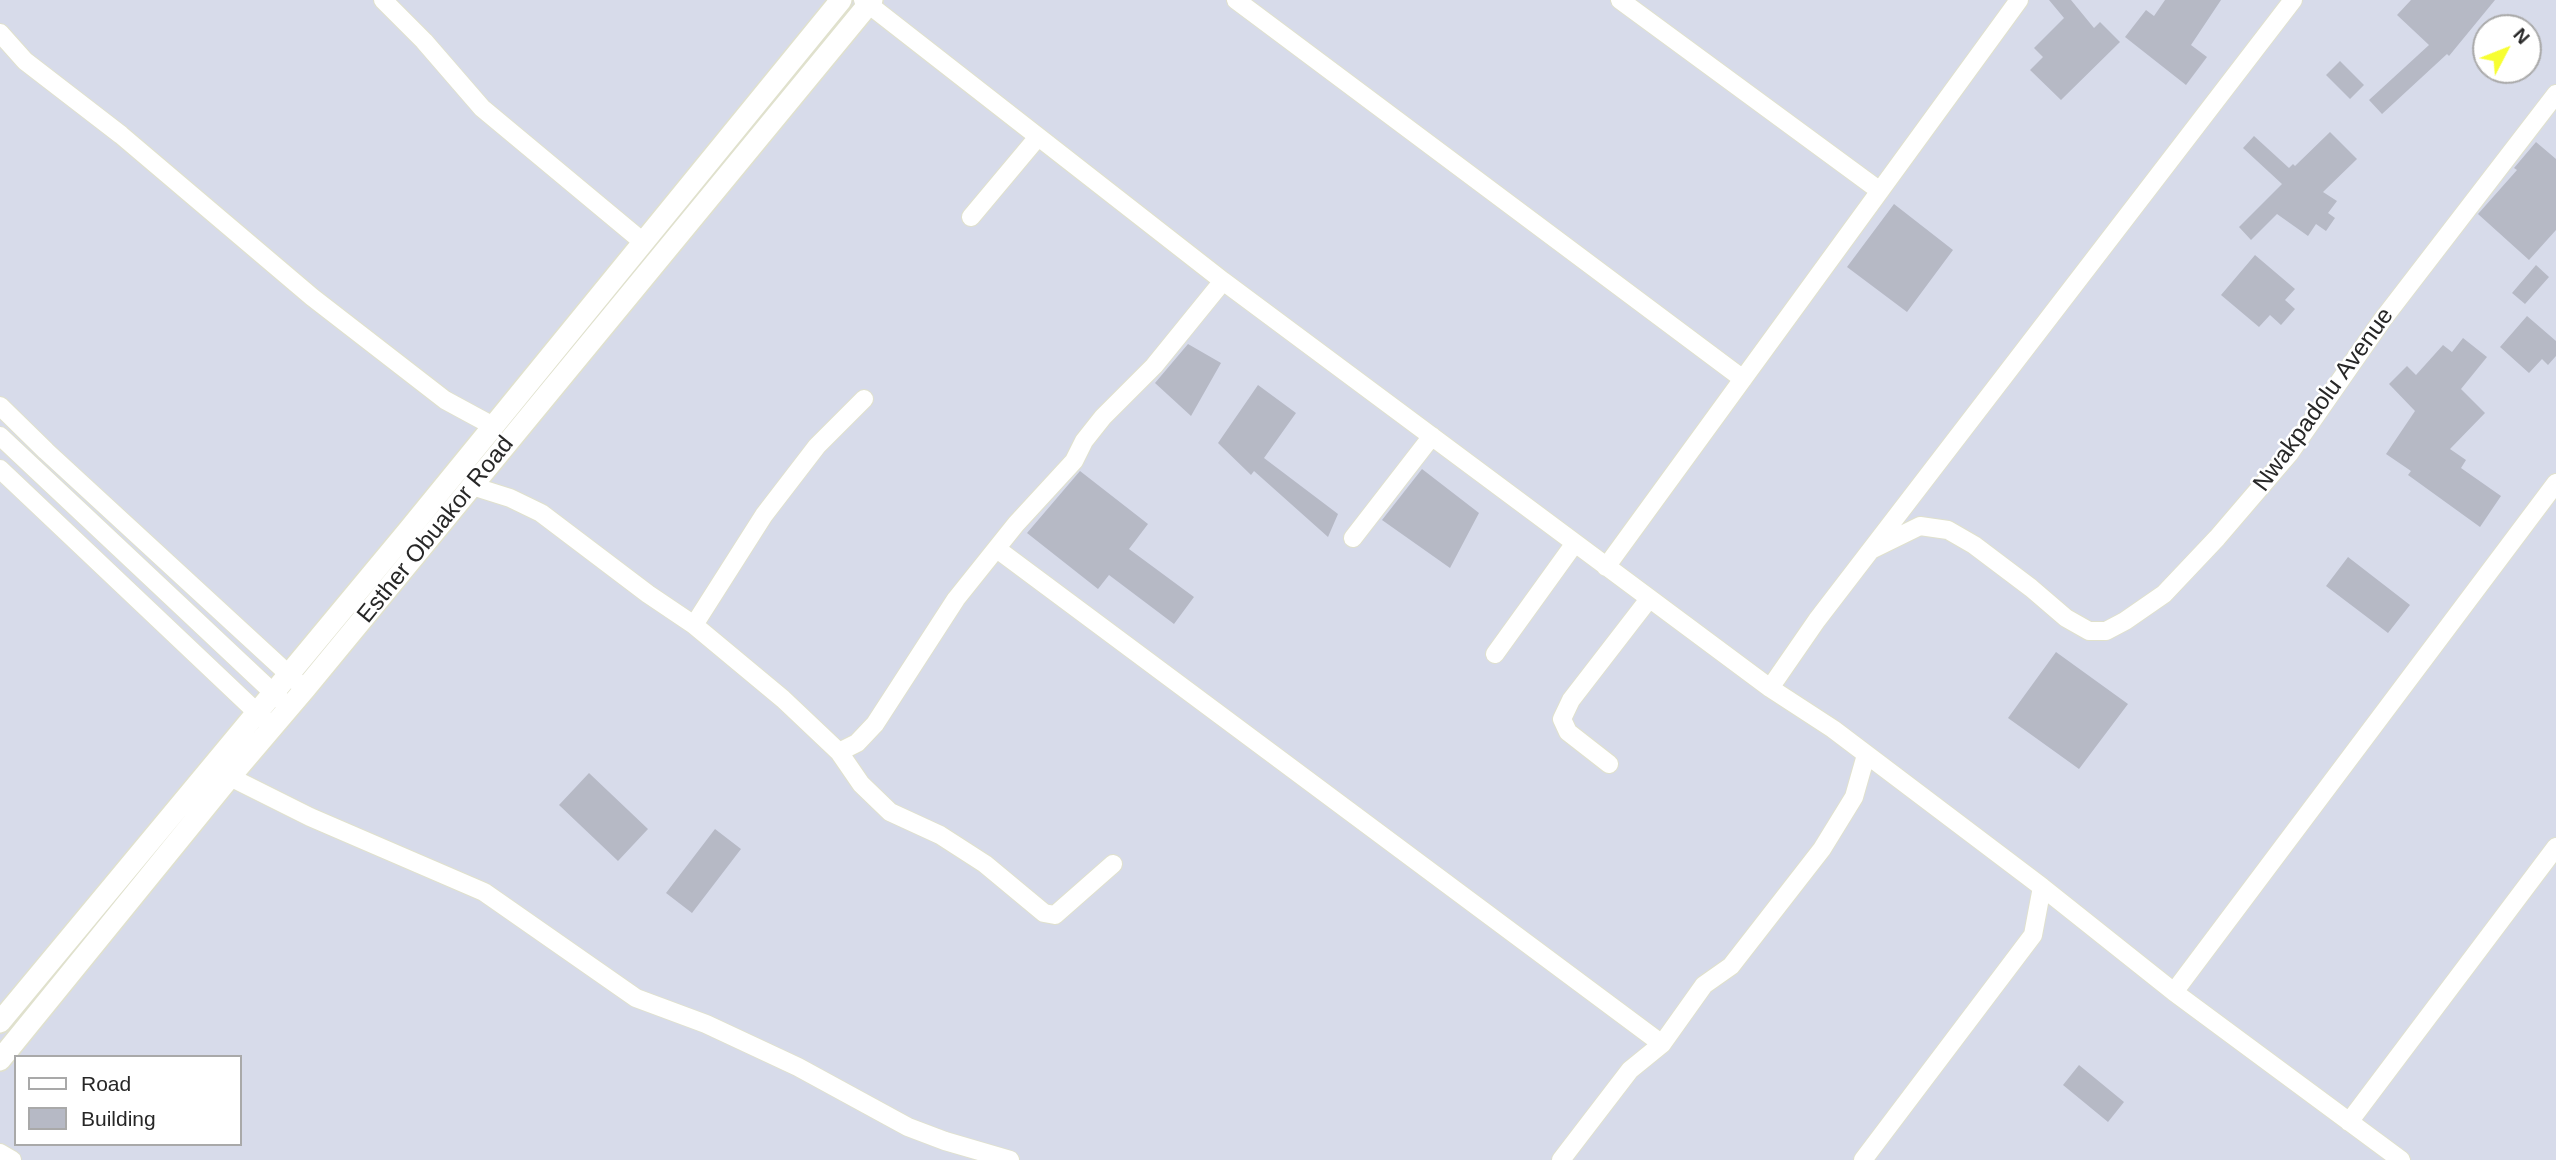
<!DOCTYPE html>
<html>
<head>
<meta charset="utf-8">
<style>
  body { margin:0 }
  #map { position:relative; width:2556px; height:1160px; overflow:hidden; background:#d7dbea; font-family:Helvetica,sans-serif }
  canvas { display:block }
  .legend { position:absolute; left:14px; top:1055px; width:228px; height:91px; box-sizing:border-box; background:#fff; border:2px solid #a9a9a9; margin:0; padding:9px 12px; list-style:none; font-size:21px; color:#272727 }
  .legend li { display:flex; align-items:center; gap:14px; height:35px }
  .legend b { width:35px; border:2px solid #a9a9a9 }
  .north { position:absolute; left:2472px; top:14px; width:70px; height:70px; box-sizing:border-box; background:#fff; border:2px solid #a9a9a9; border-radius:50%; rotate:48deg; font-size:19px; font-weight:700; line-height:28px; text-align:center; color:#272727 }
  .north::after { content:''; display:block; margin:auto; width:24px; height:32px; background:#f7fe31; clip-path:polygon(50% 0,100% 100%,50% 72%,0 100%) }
</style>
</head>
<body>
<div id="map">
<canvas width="2556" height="1160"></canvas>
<ul class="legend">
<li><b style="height:9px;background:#fff"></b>Road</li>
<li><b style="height:19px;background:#b6b9c5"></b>Building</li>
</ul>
<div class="north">N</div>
</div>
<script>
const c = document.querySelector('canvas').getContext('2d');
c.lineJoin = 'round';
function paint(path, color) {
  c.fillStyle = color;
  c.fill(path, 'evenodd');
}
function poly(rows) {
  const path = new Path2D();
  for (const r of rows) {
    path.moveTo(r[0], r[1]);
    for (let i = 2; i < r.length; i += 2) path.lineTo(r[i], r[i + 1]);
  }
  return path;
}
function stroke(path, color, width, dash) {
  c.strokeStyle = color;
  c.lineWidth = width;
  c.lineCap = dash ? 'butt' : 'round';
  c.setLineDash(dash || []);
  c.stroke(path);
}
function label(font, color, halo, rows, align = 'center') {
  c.font = font + ' Helvetica,sans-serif';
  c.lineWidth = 5;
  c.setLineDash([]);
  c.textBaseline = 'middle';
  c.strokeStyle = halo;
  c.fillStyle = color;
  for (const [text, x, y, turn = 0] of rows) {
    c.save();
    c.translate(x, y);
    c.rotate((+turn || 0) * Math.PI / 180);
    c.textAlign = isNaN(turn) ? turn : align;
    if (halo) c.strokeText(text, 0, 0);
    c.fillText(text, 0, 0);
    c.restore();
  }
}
const building = poly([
  [2049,0,2071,0,2094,28,2100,22,2120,42,2061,100,2030,70,2043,57,2034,48,2064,18],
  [2165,0,2221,0,2191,45,2207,57,2186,85,2125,37,2146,10,2154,16],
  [2411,0,2495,0,2449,56,2447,54,2382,114,2369,100,2429,45,2397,15],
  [2340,61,2364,85,2350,99,2326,75],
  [2330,132,2357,159,2323,192,2337,201,2328,213,2335,218,2326,231,2316,224,2308,236,2277,214,2251,240,2239,227,2282,184,2243,148,2254,136,2289,168,2293,164,2295,166],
  [2536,142,2556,159,2556,230,2529,260,2478,214,2517,170,2514,168],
  [1894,204,1953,250,1907,312,1847,267],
  [2255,255,2295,289,2285,300,2295,309,2281,325,2270,315,2259,327,2221,295],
  [2536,265,2549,277,2525,304,2512,293],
  [2527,316,2556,341,2556,356,2548,365,2542,359,2529,373,2500,347],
  [2463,338,2487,357,2461,389,2485,413,2450,449,2466,460,2461,468,2501,496,2480,527,2408,475,2411,471,2386,454,2415,411,2389,384,2407,366,2416,375,2443,345,2452,352],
  [1188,344,1221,363,1191,416,1155,383],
  [1258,385,1296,413,1264,458,1338,514,1328,537,1254,471,1251,475,1218,443],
  [1422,469,1479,513,1450,568,1382,520],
  [1080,471,1148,524,1129,549,1194,597,1174,624,1109,575,1098,589,1027,533],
  [2348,557,2410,605,2388,633,2326,586],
  [2056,652,2128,704,2079,769,2008,718],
  [589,773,648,829,618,861,559,805],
  [715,829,741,849,692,913,666,893],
  [2079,1065,2124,1102,2108,1122,2063,1085]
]);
const minor = poly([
  [383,0,424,41,482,108,643,242],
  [863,0,1223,281,1770,688,1833,729,2042,887,2174,992,2401,1160],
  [1236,0,1743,379],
  [1620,0,1880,191],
  [0,33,25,61,121,135,312,297,445,400,493,426],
  [971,217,1038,137],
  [0,406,46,451,297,682],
  [0,436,282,701],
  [0,469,267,722],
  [472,486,510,498,541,513,648,594,694,625,783,699,839,752,861,784,890,812,940,835,985,864,1044,913,1055,915,1113,864],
  [1353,538,1432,436],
  [997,549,1662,1044],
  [1871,550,1920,526,1948,530,1974,545,2031,588,2066,618,2089,631,2106,631,2125,621,2164,594,2217,538,2289,454,2383,319,2556,94],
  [1606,567,2019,0],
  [694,625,764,515,817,446,864,399],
  [1495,654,1575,543],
  [1770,688,1817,620,2293,0],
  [839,752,857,743,875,724,956,599,1016,524,1074,461,1084,441,1103,417,1154,366,1223,281],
  [1609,764,1568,732,1562,719,1571,700,1649,599],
  [230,777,310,817,484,892,636,998,706,1024,798,1067,908,1127,945,1141,1010,1160],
  [2174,992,2556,483],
  [2349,1122,2556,847],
  [0,1153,12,1160],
  [1561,1160,1630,1070,1662,1044,1704,985,1731,966,1822,849,1854,797,1866,755],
  [1863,1160,2033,935,2042,887]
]);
const tertiary = poly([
  [0,1022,407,532,841,0],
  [0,1060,230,777,305,689,872,0]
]);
const streetNames = [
  ["Nwakpadolu Avenue",2324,400,-54],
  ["Esther Obuakor Road",436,530,-51]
];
paint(building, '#b6b9c5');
stroke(minor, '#e0e1cd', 20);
stroke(tertiary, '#e0e1cd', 24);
stroke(minor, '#fff', 18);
stroke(tertiary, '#fff', 21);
label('24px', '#272727', '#fff', streetNames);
</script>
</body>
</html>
